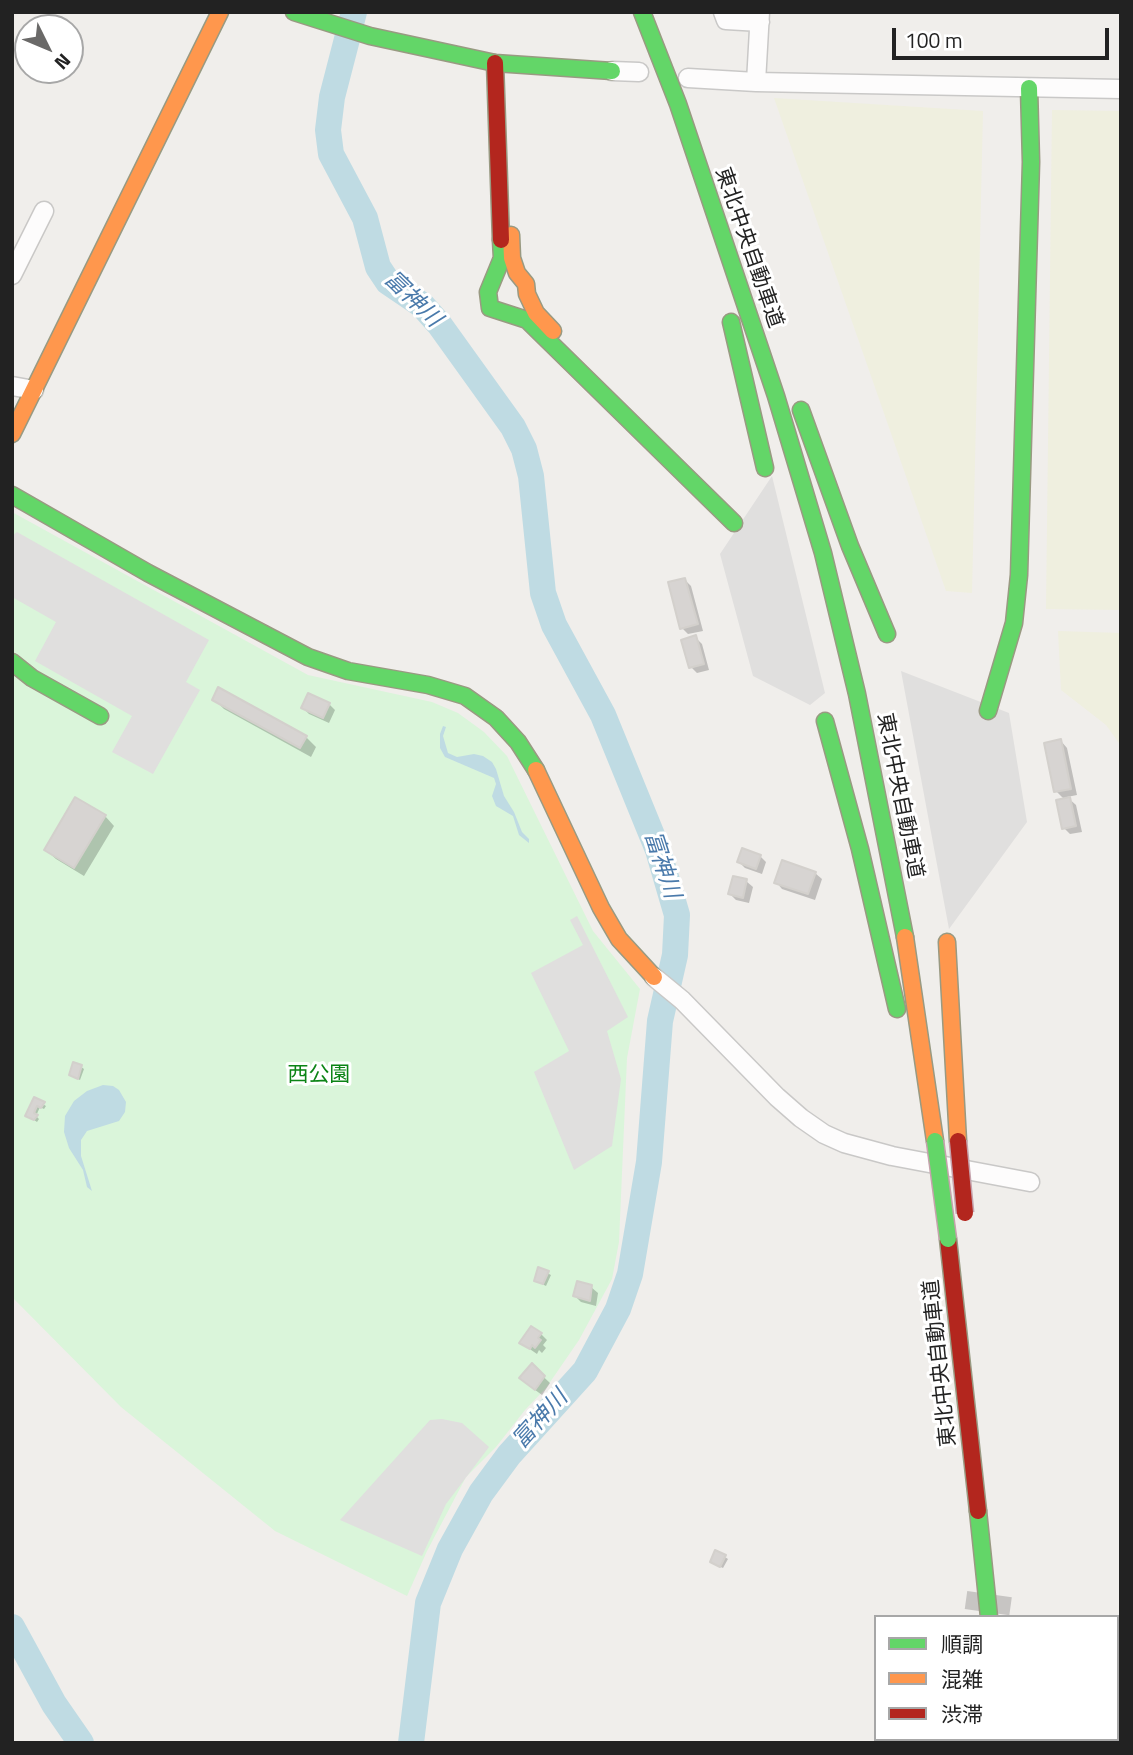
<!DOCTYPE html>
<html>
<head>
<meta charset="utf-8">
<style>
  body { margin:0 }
  #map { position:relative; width:1133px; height:1755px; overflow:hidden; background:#f0eeeb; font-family:"Titillium Web","Noto Sans JP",sans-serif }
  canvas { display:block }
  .frame { position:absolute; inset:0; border:14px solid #222; pointer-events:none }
  .legend { position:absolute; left:874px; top:1615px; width:245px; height:126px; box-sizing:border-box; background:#fff; border:2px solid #a7a7a7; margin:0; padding:9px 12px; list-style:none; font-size:21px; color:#222 }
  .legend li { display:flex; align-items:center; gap:14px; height:35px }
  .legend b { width:35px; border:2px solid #a7a7a7 }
  .north { position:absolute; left:14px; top:14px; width:70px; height:70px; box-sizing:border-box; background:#fff; border:2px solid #a7a7a7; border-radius:50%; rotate:133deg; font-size:19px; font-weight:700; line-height:28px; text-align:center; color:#222 }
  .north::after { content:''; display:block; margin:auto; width:24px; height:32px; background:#6a6968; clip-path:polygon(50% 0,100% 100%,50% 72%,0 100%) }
  .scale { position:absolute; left:892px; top:28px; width:217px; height:32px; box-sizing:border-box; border:4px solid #222; border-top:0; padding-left:9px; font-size:21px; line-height:24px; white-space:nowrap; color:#222; -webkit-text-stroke:5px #fff; paint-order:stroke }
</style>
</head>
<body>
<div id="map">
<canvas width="1133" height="1755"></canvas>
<div class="frame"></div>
<ul class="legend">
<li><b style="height:9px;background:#63d668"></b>順調</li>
<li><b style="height:9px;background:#ff974d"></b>混雑</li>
<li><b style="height:9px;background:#b3261e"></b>渋滞</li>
</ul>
<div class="north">N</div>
<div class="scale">100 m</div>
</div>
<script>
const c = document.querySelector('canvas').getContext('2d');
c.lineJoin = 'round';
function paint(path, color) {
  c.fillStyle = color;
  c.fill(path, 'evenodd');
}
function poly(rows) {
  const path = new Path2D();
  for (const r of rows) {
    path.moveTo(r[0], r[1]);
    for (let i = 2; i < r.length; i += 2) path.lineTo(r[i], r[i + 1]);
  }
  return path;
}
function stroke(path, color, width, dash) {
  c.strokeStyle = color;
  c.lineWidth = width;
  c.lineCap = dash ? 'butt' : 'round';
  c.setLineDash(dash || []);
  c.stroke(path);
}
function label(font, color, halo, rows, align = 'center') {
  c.font = font + ' "Titillium Web","Noto Sans JP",sans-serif';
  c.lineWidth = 6;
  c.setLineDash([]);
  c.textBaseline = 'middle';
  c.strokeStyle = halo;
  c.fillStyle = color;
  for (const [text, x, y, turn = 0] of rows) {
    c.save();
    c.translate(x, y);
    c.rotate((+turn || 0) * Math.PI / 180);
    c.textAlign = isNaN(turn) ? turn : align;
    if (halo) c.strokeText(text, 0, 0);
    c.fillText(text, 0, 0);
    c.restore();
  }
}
const farmland = poly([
  [774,98,983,111,972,593,946,591],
  [1052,110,1121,111,1121,610,1046,609],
  [1058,631,1121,633,1121,746,1106,725,1061,690]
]);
const park = poly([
  [12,512,308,675,432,702,458,713,484,732,507,756,593,931,640,989,627,1058,619,1242,612,1279,579,1340,546,1388,525,1410,496,1447,466,1477,427,1551,407,1596,275,1531,121,1407,12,1297]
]);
const parking = poly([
  [772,476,825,693,810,705,753,676,720,554],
  [17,532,209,640,186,682,200,690,153,774,112,752,132,716,35,661,56,622,12,597,12,536],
  [901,671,1009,713,1027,822,949,929],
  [577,916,628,1017,607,1031,621,1079,612,1146,574,1170,534,1072,569,1051,531,973,583,945,570,920],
  [442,1419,462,1423,489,1447,446,1504,422,1556,340,1520,430,1420]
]);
const water = poly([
  [443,726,446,727,443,736,448,753,457,757,474,754,483,756,492,762,496,769,504,796,514,812,522,832,529,839,529,843,519,835,513,816,496,806,492,796,496,784,494,778,445,757,440,748,440,734],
  [103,1085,113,1086,119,1090,126,1102,125,1112,119,1121,87,1131,81,1140,81,1156,92,1191,87,1187,83,1170,69,1148,64,1132,65,1116,74,1101,87,1091]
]);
const shadow = poly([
  [685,580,691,586,703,631,688,634,682,628],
  [695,637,702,644,709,670,697,673,691,667],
  [214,699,306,737,316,747,311,757,224,709],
  [329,704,335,710,329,723,309,714,303,708],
  [1061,741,1067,748,1077,795,1067,797,1076,805,1082,832,1070,834,1064,828,1065,800,1056,791],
  [105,816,114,826,84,876,56,859,46,850],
  [760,856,766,862,762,874,745,868,739,862],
  [815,873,822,879,815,900,782,889,776,882],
  [746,881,753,887,749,903,736,900,730,894],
  [81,1067,84,1069,80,1080,71,1075],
  [34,1099,46,1106,44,1109,40,1107,36,1116,39,1119,37,1122,27,1115],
  [539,1269,551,1275,546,1286,536,1281],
  [591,1287,598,1293,596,1306,581,1302,575,1296],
  [541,1334,547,1340,543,1345,546,1348,542,1353,539,1350,537,1354,521,1343],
  [532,1366,550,1383,542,1395,527,1384],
  [725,1557,728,1559,723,1568,714,1564]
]);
const river = poly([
  [354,12,332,97,328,130,331,154,365,218,378,267,388,282,422,305,439,324,513,427,524,449,531,476,543,593,554,625,603,715,658,850,677,915,675,955,660,1021,649,1162,630,1274,618,1309,585,1371,509,1455,481,1493,450,1549,428,1603,411,1743],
  [12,1627,54,1704,81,1743]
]);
const building = poly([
  [685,578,698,624,680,629,668,582,685,578],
  [696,635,704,664,689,668,681,640,696,635],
  [218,687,307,736,300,748,212,700,218,687],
  [308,693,330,703,323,718,301,708,308,693],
  [1061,739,1071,789,1054,792,1044,743,1061,739],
  [75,797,106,815,74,868,44,850,75,797],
  [1070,797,1076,826,1062,829,1056,800,1070,797],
  [742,848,761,855,756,869,737,862,742,848],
  [782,860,816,872,808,894,774,883,782,860],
  [733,876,747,879,743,898,728,894,733,876],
  [73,1062,82,1065,78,1079,69,1075,73,1062],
  [34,1097,45,1102,41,1108,37,1106,34,1113,38,1115,34,1120,25,1116,34,1097],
  [538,1267,549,1271,543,1284,534,1281,538,1267],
  [577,1281,592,1285,590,1301,573,1296,577,1281],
  [531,1326,542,1333,538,1338,541,1340,535,1348,532,1345,530,1349,519,1343,531,1326],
  [532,1363,545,1376,535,1390,519,1378,532,1363],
  [715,1550,726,1555,720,1567,710,1562,715,1550]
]);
const streetTunnel = poly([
  [966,1600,1016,1607]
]);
const street = poly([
  [723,12,726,20,760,22],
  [612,71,639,72],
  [688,78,756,82,1121,89],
  [756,82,760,12],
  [12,275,44,211],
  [12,386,34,390],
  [654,977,682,1000,777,1097,801,1118,824,1134,844,1143,892,1156,1030,1182]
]);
const fast = poly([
  [294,12,370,36,495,63,612,71],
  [642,12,678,104,776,396,823,553,857,694,905,937],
  [501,240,502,258,488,292,490,308,527,320,734,523],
  [731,322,765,468],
  [801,410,850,546,887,634],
  [12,495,148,573,308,657,348,671,428,685,465,696,496,718,518,742,536,770],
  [12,662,32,678,100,716],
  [988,711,1014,623,1019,575,1031,162,1029,88],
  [825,721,860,849,897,1009],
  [978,1511,989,1617],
  [1001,1739,1001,1743]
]);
const slow = poly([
  [511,235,512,258,517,273,526,284,527,294,536,313,553,331],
  [12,434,220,12],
  [536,770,601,908,619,939,654,977],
  [905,937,935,1141],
  [947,942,958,1141]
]);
const jam = poly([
  [495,63,501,240],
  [948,1239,978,1511]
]);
const fastBridge = poly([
  [935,1141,948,1239]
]);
const jamBridge = poly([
  [958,1141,965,1213]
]);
const streetNames = [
  ["東北中央自動車道",748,248,71],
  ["東北中央自動車道",899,796,79],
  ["東北中央自動車道",941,1363,-96]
];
const parkNames = [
  ["西公園",319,1076]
];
const waterNames = [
  ["富神川",412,300,44],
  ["富神川",661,865,72],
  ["富神川",541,1420,-48]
];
paint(farmland, '#efefdf');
paint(park, '#daf5da');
paint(parking, '#e0dfde');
paint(water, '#bfdbe3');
paint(shadow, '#0003');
stroke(river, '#bfdbe3', 26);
paint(building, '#d7d4d2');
stroke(building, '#d3d0cc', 2);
stroke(streetTunnel, '#c7c5c3', 18, [18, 9]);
stroke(street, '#c9c8c7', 21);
stroke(fast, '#999a82', 19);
stroke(slow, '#999a82', 19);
stroke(jam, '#999a82', 19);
stroke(street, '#fdfcfc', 18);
stroke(fast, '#63d668', 16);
stroke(slow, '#ff974d', 16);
stroke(jam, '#b3261e', 16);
stroke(fastBridge, '#c5a2ac', 19, []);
stroke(jamBridge, '#c5a2ac', 19, []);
stroke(fastBridge, '#63d668', 16);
stroke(jamBridge, '#b3261e', 16);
label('21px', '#222', '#fff', streetNames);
label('21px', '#0c8416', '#fff', parkNames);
label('italic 23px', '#4a7aab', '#fff', waterNames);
</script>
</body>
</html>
